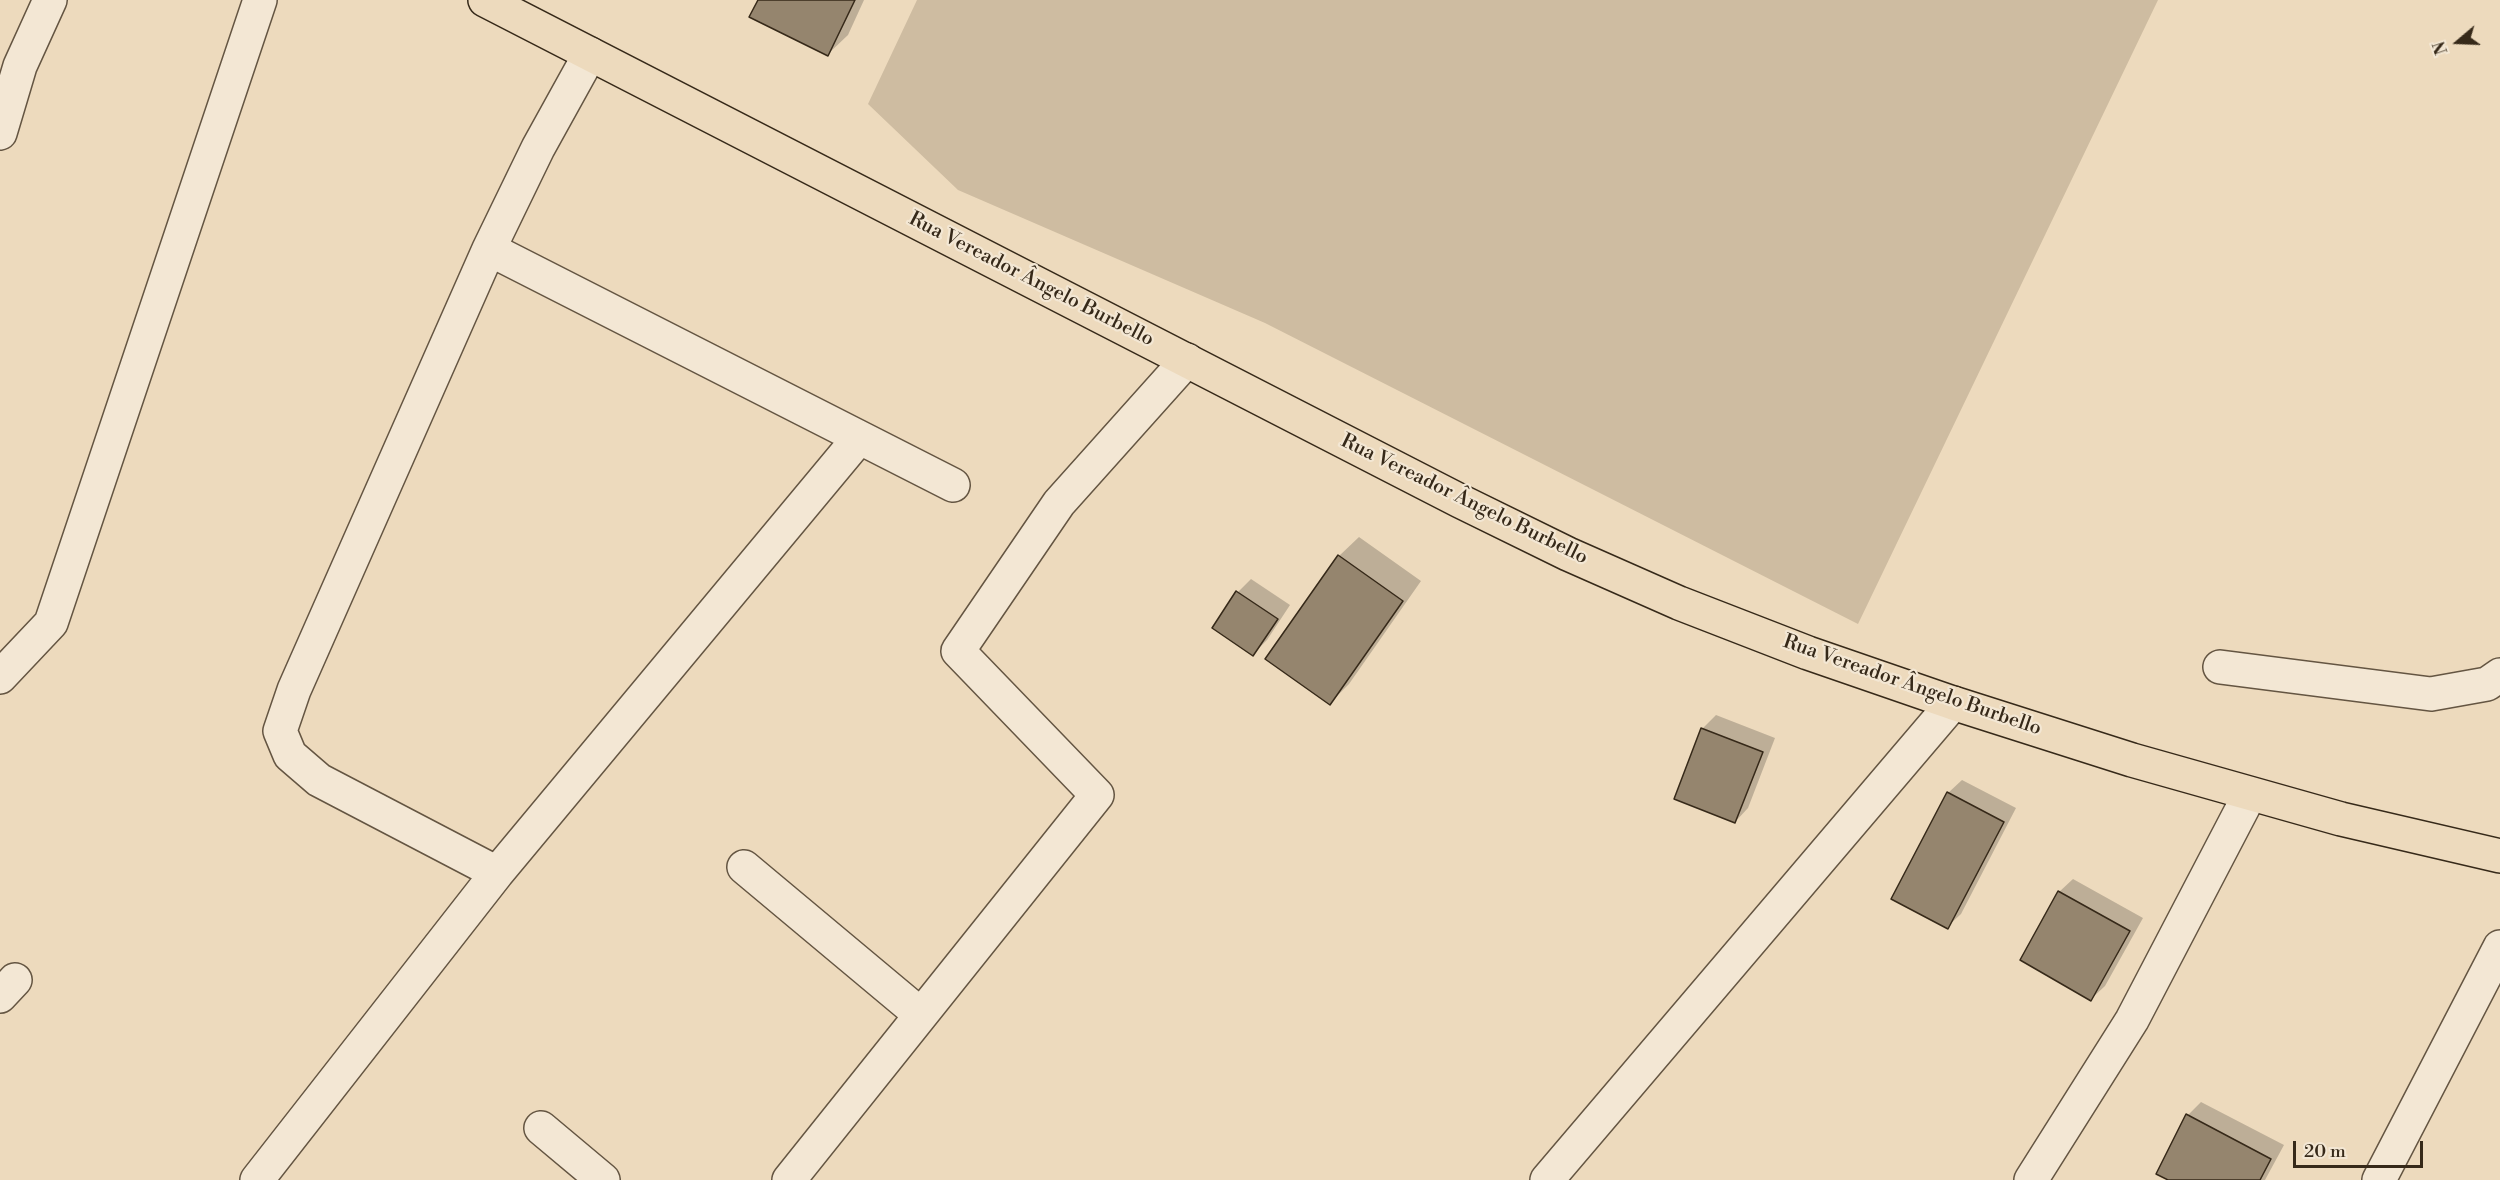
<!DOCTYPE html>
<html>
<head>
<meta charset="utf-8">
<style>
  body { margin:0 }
  #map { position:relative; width:2500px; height:1180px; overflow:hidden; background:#eddabd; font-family:"Libre Bodoni",serif }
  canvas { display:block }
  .north { position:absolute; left:2428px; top:12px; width:60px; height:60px; -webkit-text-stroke:4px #f3e7d4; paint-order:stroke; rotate:251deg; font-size:16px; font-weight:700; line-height:24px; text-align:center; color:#362919 }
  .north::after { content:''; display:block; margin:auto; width:21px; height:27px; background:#362919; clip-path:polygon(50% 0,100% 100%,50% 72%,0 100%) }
  .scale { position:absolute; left:2293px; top:1141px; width:130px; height:27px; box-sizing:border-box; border:3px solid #362919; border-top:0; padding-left:8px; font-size:18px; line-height:21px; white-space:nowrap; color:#362919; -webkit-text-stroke:4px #f3e7d4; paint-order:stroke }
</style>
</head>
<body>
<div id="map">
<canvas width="2500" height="1180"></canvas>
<div class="north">N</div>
<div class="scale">20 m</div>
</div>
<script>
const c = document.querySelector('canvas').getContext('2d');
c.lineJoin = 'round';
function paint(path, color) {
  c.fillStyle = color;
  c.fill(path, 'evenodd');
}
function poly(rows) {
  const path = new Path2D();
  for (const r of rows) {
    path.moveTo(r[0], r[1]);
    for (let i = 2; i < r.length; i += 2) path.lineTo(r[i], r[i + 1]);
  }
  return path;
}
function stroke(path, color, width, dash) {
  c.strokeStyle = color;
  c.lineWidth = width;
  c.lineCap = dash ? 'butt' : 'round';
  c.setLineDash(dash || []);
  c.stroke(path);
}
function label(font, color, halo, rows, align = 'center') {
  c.font = font + ' "Libre Bodoni",serif';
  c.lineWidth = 4.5;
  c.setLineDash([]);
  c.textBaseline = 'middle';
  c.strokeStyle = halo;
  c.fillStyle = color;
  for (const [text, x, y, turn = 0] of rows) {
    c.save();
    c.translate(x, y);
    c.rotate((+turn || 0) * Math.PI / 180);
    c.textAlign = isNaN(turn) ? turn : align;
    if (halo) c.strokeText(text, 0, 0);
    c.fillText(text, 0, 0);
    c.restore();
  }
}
const green = poly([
  [917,0,2158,0,1858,624,1265,323,958,190,868,104]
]);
const shadow = poly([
  [759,0,864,0,848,35,828,54],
  [1359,537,1421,581,1349,684,1330,703,1339,556],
  [1251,579,1290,605,1267,640,1253,654,1214,628,1238,592],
  [1716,715,1775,738,1748,808,1735,822,1702,729],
  [1962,780,2016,808,1961,914,1947,927,1948,793],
  [2073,879,2143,918,2105,986,2091,999,2059,892],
  [2201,1102,2284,1145,2265,1180,2171,1180,2188,1115]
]);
const building = poly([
  [758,0,855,0,828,56,749,17,758,0],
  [1338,555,1403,601,1330,705,1265,659,1338,555],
  [1236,591,1278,619,1253,656,1212,628,1236,591],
  [1701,728,1763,752,1735,823,1674,799,1701,728],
  [1947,792,2004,822,1948,929,1891,899,1947,792],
  [2058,891,2130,931,2091,1001,2020,960,2058,891],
  [2186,1114,2271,1159,2260,1180,2168,1180,2156,1174,2186,1114]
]);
const minor = poly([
  [0,133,20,66,50,0],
  [489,249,953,485],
  [2220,667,2431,694,2487,684,2500,675],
  [0,677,51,623,260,0],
  [744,867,921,1015],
  [497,873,319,780,290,755,280,731,294,690,489,249,538,148,590,54],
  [0,996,15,980],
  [541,1128,603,1180],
  [257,1180,497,873,859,438],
  [789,1180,1097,795,958,651,1059,503,1187,360],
  [1547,1180,1953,703],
  [2031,1180,2132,1020,2250,794],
  [2379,1180,2500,947]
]);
const major = poly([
  [485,0,1460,501,1568,554,1679,603,1808,653,1953,703,2132,760,2341,819,2500,856]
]);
const streetNames = [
  ["Rua Vereador Ângelo Burbello",1031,280,27],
  ["Rua Vereador Ângelo Burbello",1464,500,26],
  ["Rua Vereador Ângelo Burbello",1912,686,19]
];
paint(green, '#cebca1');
paint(shadow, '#0003');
paint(building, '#95856e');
stroke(building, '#362919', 1.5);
stroke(minor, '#645542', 36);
stroke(major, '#362919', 36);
stroke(minor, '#f3e7d4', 33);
stroke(major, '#eddabd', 33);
label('20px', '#362919', '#f3e7d4', streetNames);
</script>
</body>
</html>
